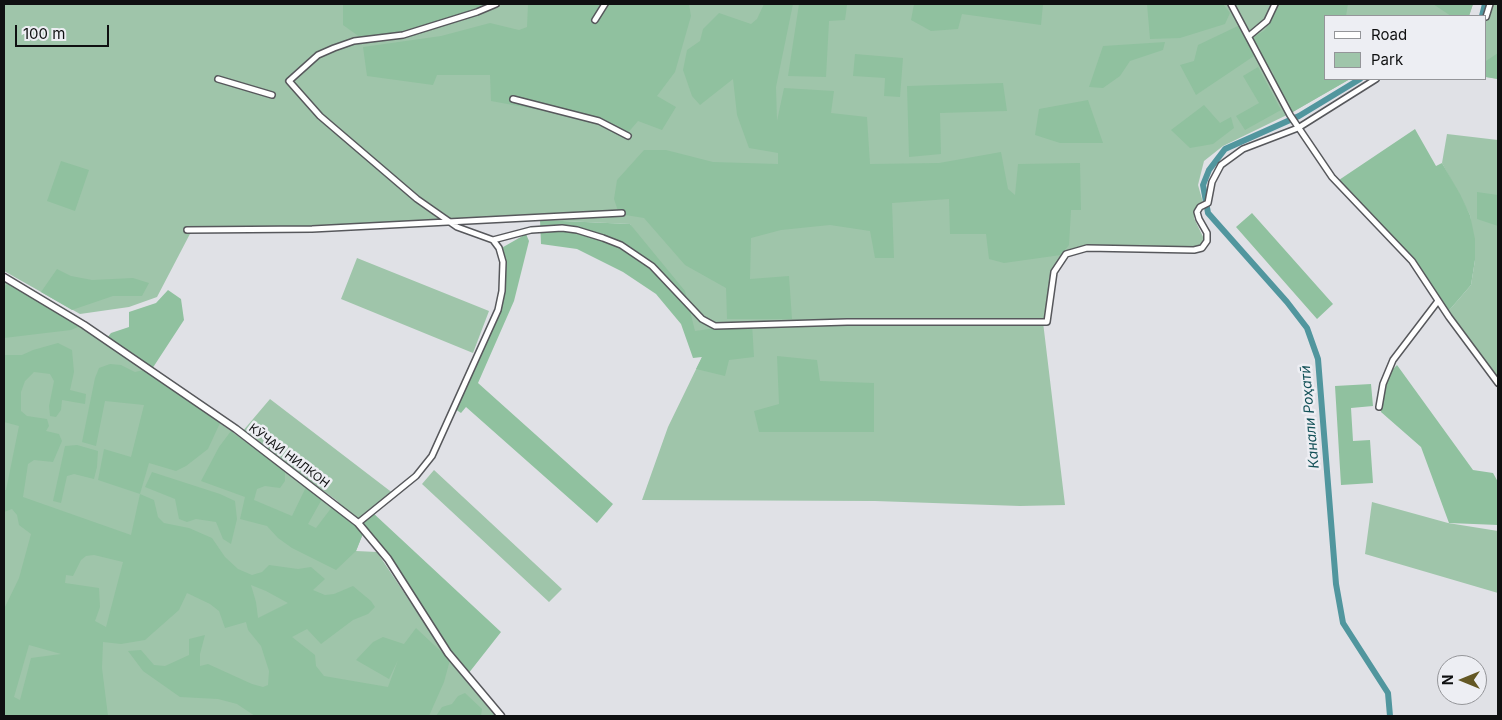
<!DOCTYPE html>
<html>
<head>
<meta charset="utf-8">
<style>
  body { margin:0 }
  #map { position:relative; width:1502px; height:720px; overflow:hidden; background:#e0e1e6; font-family:Inter,sans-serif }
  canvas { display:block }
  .frame { position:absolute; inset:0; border:5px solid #0f1011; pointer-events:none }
  .legend { position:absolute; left:1324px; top:15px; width:162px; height:65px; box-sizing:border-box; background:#edeef3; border:1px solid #949599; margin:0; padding:6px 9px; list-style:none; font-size:15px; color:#0f1011 }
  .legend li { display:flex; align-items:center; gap:10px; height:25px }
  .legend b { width:25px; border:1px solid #949599 }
  .north { position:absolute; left:1437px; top:655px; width:50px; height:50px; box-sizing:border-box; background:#edeef3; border:1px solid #949599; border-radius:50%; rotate:270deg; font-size:14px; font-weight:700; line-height:20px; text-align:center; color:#0f1011 }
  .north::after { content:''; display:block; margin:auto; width:18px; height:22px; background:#645824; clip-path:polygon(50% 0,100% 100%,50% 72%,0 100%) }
  .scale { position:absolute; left:15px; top:25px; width:94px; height:22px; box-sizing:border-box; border:2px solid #0f1011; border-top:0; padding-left:6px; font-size:15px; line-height:18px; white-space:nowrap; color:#0f1011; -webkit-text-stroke:4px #edeef3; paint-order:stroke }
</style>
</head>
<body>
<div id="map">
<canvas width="1502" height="720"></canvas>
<div class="frame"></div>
<ul class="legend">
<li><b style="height:6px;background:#fff"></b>Road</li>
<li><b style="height:14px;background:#9fc5aa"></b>Park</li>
</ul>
<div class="north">N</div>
<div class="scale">100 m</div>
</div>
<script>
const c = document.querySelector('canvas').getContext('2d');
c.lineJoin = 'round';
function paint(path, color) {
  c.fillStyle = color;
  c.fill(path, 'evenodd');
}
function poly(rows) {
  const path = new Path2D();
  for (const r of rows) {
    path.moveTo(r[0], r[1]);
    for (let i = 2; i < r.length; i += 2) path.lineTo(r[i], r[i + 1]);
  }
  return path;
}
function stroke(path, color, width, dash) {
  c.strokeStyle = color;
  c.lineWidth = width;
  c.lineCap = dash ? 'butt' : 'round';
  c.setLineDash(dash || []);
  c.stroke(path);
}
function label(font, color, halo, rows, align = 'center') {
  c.font = font + ' Inter,sans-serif';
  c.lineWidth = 5;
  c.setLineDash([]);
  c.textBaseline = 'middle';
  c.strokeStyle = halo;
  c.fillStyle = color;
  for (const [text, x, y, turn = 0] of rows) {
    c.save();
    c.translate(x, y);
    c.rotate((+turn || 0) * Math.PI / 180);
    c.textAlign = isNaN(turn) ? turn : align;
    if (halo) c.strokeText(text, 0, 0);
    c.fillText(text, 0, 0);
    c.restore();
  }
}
const green = poly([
  [4,4,1473,4,1469,16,1326,16,1326,79,1350,79,1291,113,1223,146,1204,161,1198,185,1204,206,1195,212,1194,218,1205,241,1202,247,1079,248,1061,255,1051,273,1048,308,1043,322,1065,505,1020,506,875,501,642,500,668,427,702,357,630,224,540,220,192,230,157,297,129,307,80,314,4,271],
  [1490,4,1498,4,1498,79,1486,77,1486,19],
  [1447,134,1498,140,1498,383,1446,314,1471,285,1475,260,1470,215,1442,163],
  [357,258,489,311,473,353,341,299],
  [4,279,82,327,231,431,364,531,356,551,377,552,445,654,496,716,4,716],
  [270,399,394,494,359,522,336,500,242,432],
  [434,470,562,589,549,602,422,484],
  [1372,502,1448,523,1498,531,1498,593,1365,554]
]);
const forest = poly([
  [343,4,492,4,454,18,364,40,343,25],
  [528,4,689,4,691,16,675,72,657,96,676,107,662,130,638,121,626,135,604,125,557,113,491,101,490,75,437,75,433,85,367,76,363,47,441,36,490,23,519,30,527,27],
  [764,4,793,4,776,87,777,121,784,88,834,91,831,113,867,117,870,164,939,163,1001,152,1008,189,1015,195,1018,164,1080,163,1081,210,1071,210,1069,245,1061,255,1004,263,989,259,986,234,950,234,949,199,892,203,894,258,875,258,870,231,830,225,781,230,751,238,750,279,789,276,792,319,727,319,726,288,685,265,644,218,619,214,614,199,617,180,644,150,666,150,713,162,778,164,778,153,749,148,737,115,733,79,700,105,692,96,683,70,687,50,700,41,703,29,719,13,751,24,757,19],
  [799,4,847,5,845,20,829,21,826,77,788,76],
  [914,4,1043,4,1041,25,962,14,958,29,931,31,911,20],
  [1147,4,1223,4,1230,13,1225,24,1180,38,1150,39],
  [1273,4,1348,4,1346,16,1326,16,1326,79,1350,79,1291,113,1289,102,1277,91,1273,72,1260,58,1260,48,1251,39,1265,30,1272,17],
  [1433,4,1473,4,1469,16,1451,16],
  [1240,25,1254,56,1196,95,1180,65,1194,61,1198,45],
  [1165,42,1163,50,1130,61,1120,76,1103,88,1089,87,1103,46],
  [1498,53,1498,79,1486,77,1486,61],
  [855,54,903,58,900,97,884,96,885,78,853,76],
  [1258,67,1281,110,1245,130,1236,116,1259,103,1243,76],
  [1003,83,1007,111,940,113,941,154,909,157,907,86],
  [1088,100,1103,143,1060,143,1035,135,1039,109],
  [1204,105,1220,123,1231,117,1234,128,1213,144,1190,148,1171,130],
  [1415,129,1436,166,1442,163,1460,194,1470,215,1475,239,1475,260,1471,285,1446,314,1440,298,1416,265,1336,182],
  [61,161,89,170,75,211,47,201],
  [1477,192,1498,195,1498,226,1477,219],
  [1252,213,1333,304,1317,319,1236,227],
  [540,220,630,224,685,291,695,331,752,323,754,357,729,360,725,376,696,369,702,357,693,358,681,324,656,294,623,272,577,249,541,244],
  [526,234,529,241,514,301,478,383,613,504,597,523,466,407,461,413,455,409,503,302,503,269,498,250],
  [57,269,71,276,92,280,133,278,149,283,142,296,113,296,72,310,41,292],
  [10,283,80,326,71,330,4,338,4,286],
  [168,290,181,299,184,320,152,369,107,338,111,333,129,327,129,312,156,303],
  [58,343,72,350,74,372,70,390,86,394,85,404,62,400,61,410,56,417,50,416,49,406,54,381,50,374,34,372,25,381,21,392,21,411,27,416,47,419,49,426,46,431,59,434,62,441,53,462,34,460,28,464,23,497,131,535,140,494,98,480,104,449,131,457,144,405,105,401,96,446,82,442,95,378,99,368,110,364,121,365,135,372,144,370,220,423,208,449,186,466,176,471,149,463,140,494,154,500,158,517,164,523,189,528,212,538,225,557,238,569,252,575,262,572,269,565,298,569,311,567,325,579,313,590,325,595,334,594,353,586,371,601,375,607,368,614,353,620,321,644,307,629,292,637,315,655,316,666,324,676,388,687,398,660,389,679,356,660,373,642,383,637,404,644,416,628,450,660,444,682,429,716,255,716,237,704,218,699,180,697,143,671,128,651,141,650,154,665,165,666,189,655,189,639,205,635,200,654,200,666,208,664,252,684,263,687,268,685,269,671,261,646,248,630,246,622,225,628,219,611,210,604,187,593,179,610,145,640,121,644,103,642,102,668,108,716,4,716,4,609,19,578,31,534,19,525,17,515,12,509,4,512,4,490,6,490,19,426,4,422,4,355,22,355,33,350],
  [94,555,123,562,106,627,95,621,100,607,99,588,65,583,66,575,73,576,81,560,86,556],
  [251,585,266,591,288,603,258,618,256,602],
  [29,645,61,654,31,658,20,700,14,697],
  [777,356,817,360,820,381,874,383,874,432,759,432,754,411,779,404],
  [1397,365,1473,470,1493,473,1498,482,1498,525,1449,523,1421,447,1381,412,1385,377],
  [1371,384,1373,406,1351,408,1353,441,1370,440,1373,483,1341,485,1335,386],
  [231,431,285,471,285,481,280,488,265,486,257,489,254,500,292,516,306,487,322,499,308,524,316,528,332,507,364,531,356,551,336,570,292,548,278,538,267,526,240,519,245,497,201,481,219,447],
  [77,445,98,451,97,467,94,479,74,474,67,476,61,503,53,501,65,446],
  [152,472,220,494,235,501,237,519,231,544,223,539,216,522,196,519,187,522,179,519,175,499,145,487],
  [372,512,501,632,468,674,438,636,415,594,389,557,359,522],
  [465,693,482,709,481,716,436,716,442,707,452,704,458,696]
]);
const canal = poly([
  [1482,16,1485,4],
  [1360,79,1299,116,1225,149,1209,170,1203,185,1208,213,1287,302,1307,328,1318,359,1336,584,1343,623,1388,693,1390,716]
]);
const minor = poly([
  [1231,4,1290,115,1332,177,1412,261,1449,317,1498,383],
  [1486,17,1490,4],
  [595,20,605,4],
  [1249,36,1267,21,1275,4],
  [218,79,272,95],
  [513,99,599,121,628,136],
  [187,230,312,229,622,213],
  [493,240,531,230,562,228,577,230,603,238,621,245,652,266,702,319,715,326,847,322,1047,322,1054,272,1066,254,1087,248,1194,250,1202,248,1207,241,1207,233,1199,219,1197,212,1200,207,1208,203,1212,182,1221,165,1243,149,1298,128,1376,79],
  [1379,407,1383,384,1393,360,1438,301],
  [358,523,416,476,432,456,498,310,502,291,503,262,499,248,493,240,457,227,417,199,320,116,289,81,318,55,334,48,354,41,403,35,477,12,496,4]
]);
const tertiary = poly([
  [4,277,84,325,236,429,358,523,388,559,448,653,501,716]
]);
const streetNames = [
  ["КӮЧАИ НИЛКОН",289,456,37]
];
const waterNames = [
  ["Канали Роҳатӣ",1310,417,-95]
];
paint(green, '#9fc5aa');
paint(forest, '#90c19f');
stroke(canal, '#51969e', 6);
stroke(minor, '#57585c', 8);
stroke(tertiary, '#57585c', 9);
stroke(minor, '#fff', 5);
stroke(tertiary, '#fff', 6);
label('12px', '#0f1011', '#edeef3', streetNames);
label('italic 14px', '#125057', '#edeef3', waterNames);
</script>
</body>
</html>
